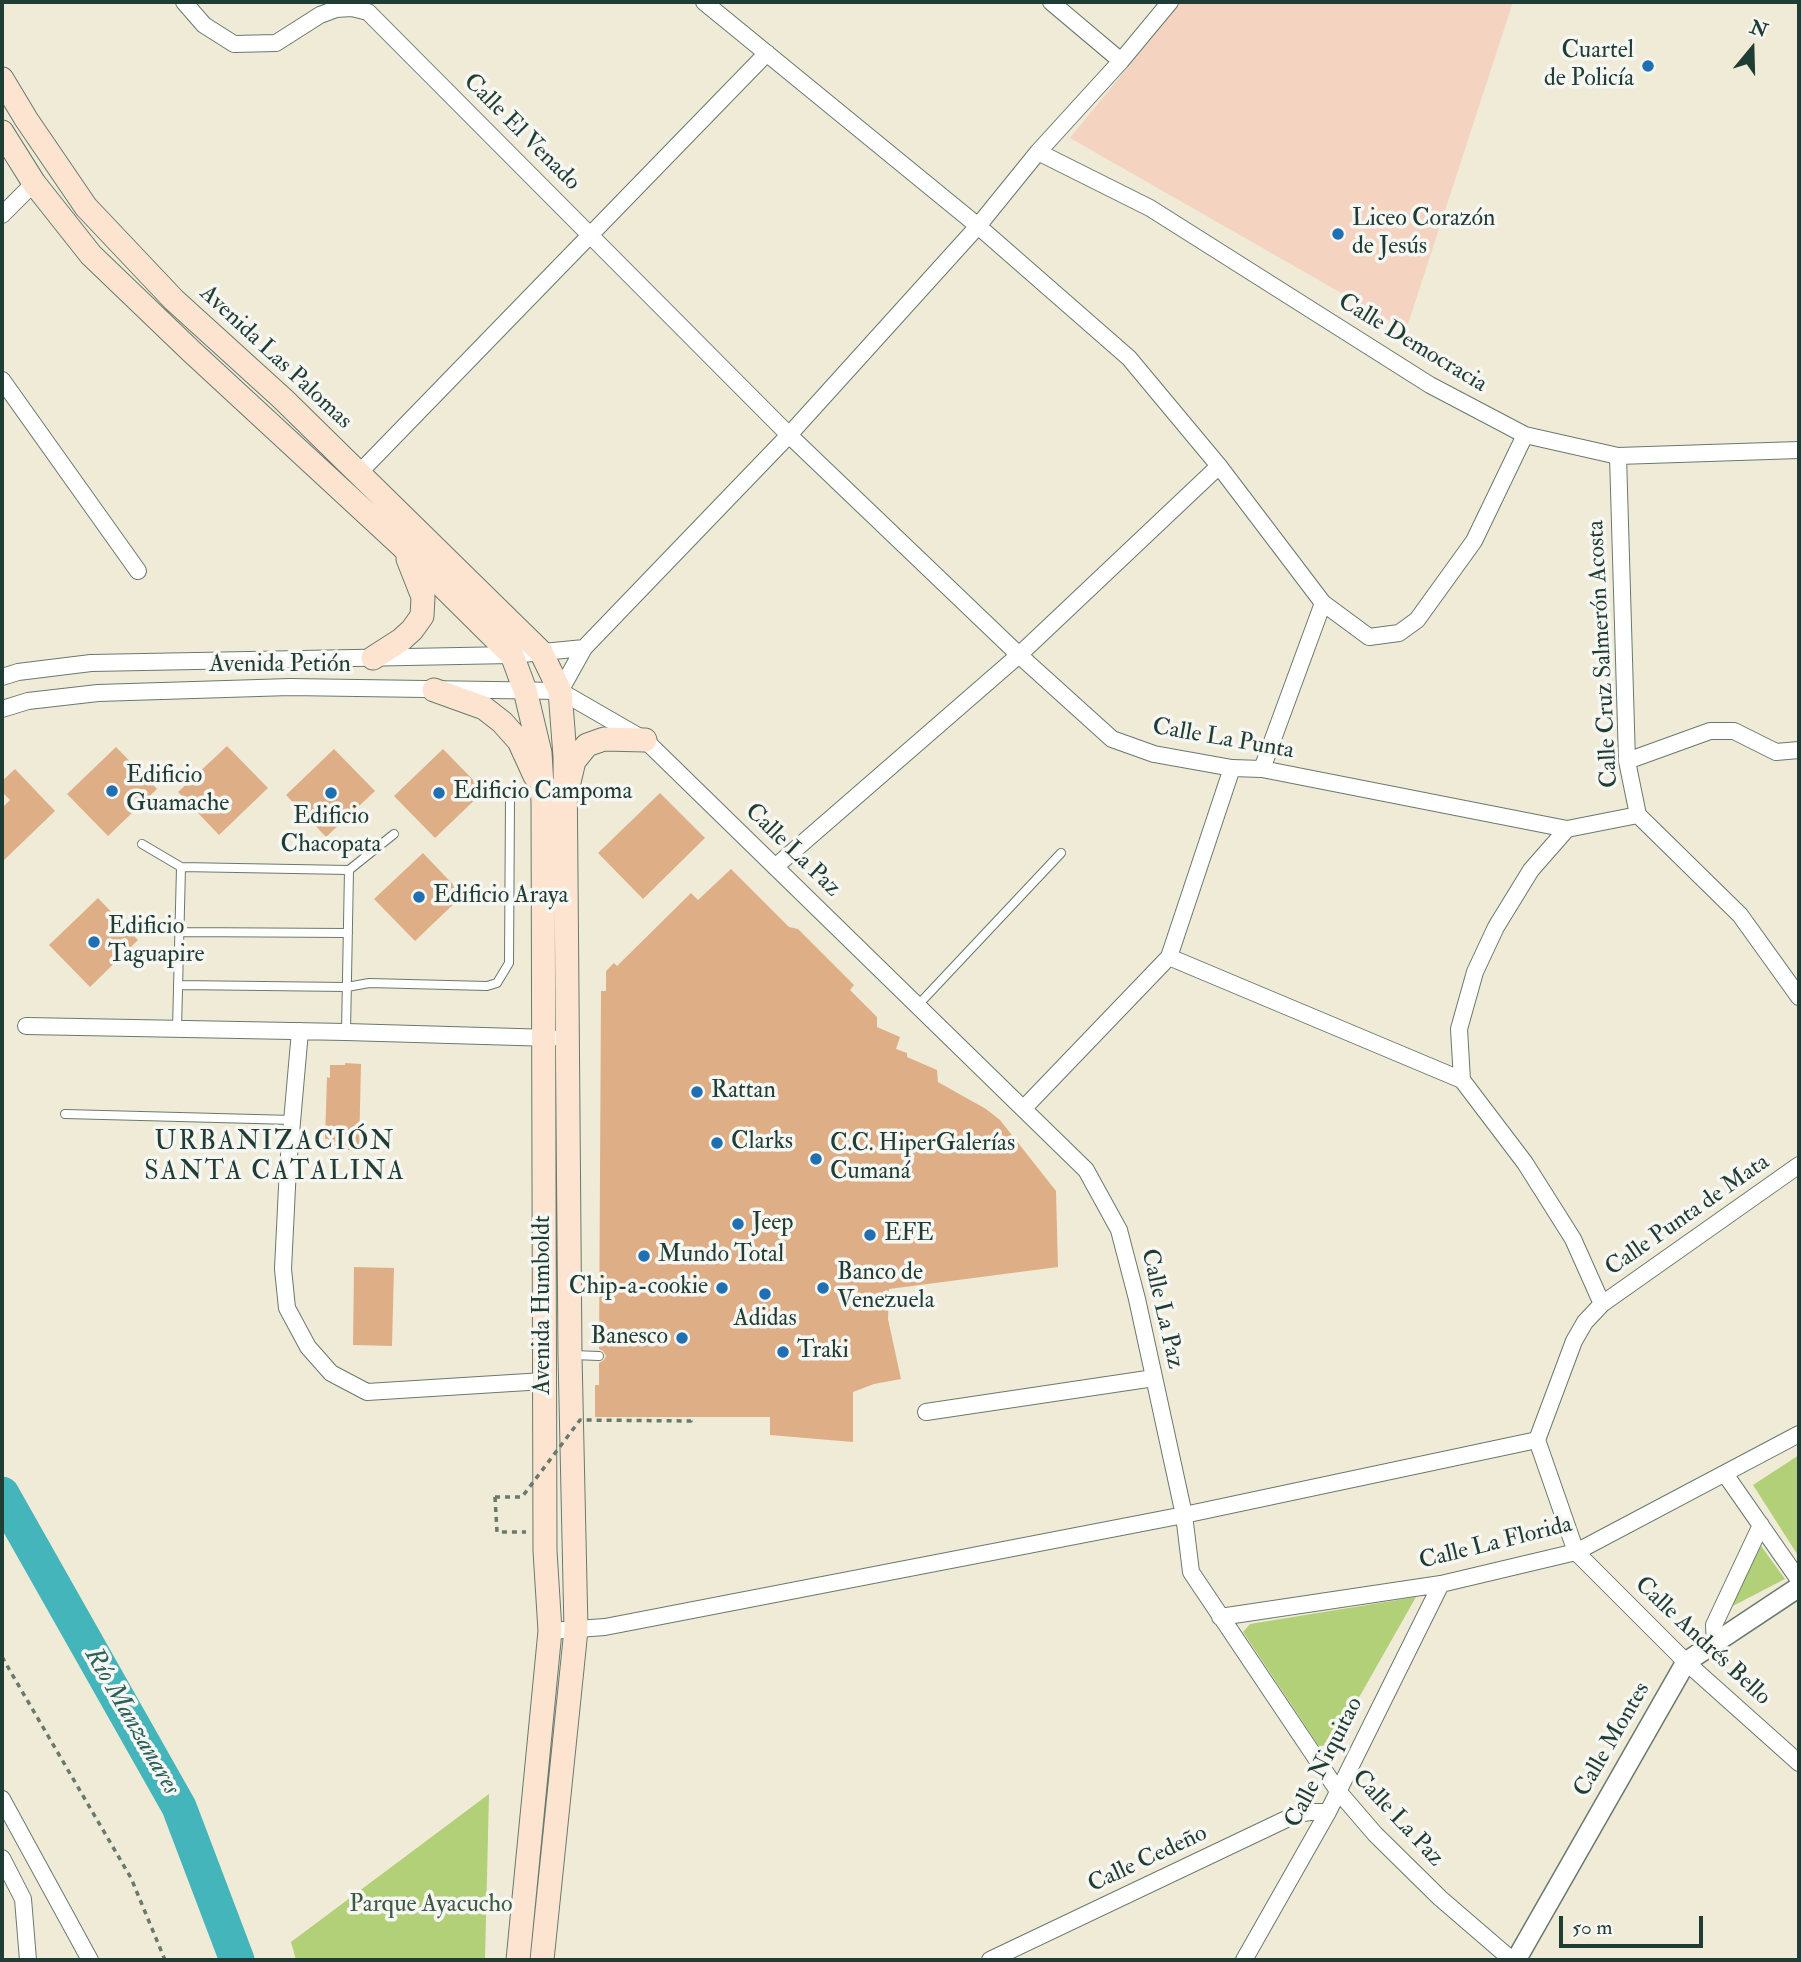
<!DOCTYPE html>
<html>
<head>
<meta charset="utf-8">
<style>
  body { margin:0 }
  #map { position:relative; width:1801px; height:1962px; overflow:hidden; background:#f0ebd7; font-family:"IM FELL Double Pica",serif }
  canvas { display:block }
  .frame { position:absolute; inset:0; border:4px solid #1f3d34; pointer-events:none }
  .north { position:absolute; left:1717px; top:14px; width:70px; height:70px; -webkit-text-stroke:5px #f6f6f2; paint-order:stroke; rotate:19deg; font-size:19px; font-weight:700; line-height:28px; text-align:center; color:#1f3d34 }
  .north::after { content:''; display:block; margin:auto; width:24px; height:32px; background:#1f3d34; clip-path:polygon(50% 0,100% 100%,50% 72%,0 100%) }
  .scale { position:absolute; left:1559px; top:1916px; width:144px; height:32px; box-sizing:border-box; border:4px solid #1f3d34; border-top:0; padding-left:9px; font-size:21px; line-height:24px; white-space:nowrap; color:#1f3d34; -webkit-text-stroke:5px #f6f6f2; paint-order:stroke }
</style>
</head>
<body>
<div id="map">
<canvas width="1801" height="1962"></canvas>
<div class="frame"></div>
<div class="north">N</div>
<div class="scale">50 m</div>
</div>
<script>
const c = document.querySelector('canvas').getContext('2d');
c.lineJoin = 'round';
function paint(path, color) {
  c.fillStyle = color;
  c.fill(path, 'evenodd');
}
function poly(rows) {
  const path = new Path2D();
  for (const r of rows) {
    path.moveTo(r[0], r[1]);
    for (let i = 2; i < r.length; i += 2) path.lineTo(r[i], r[i + 1]);
  }
  return path;
}
function stroke(path, color, width, dash) {
  c.strokeStyle = color;
  c.lineWidth = width;
  c.lineCap = dash ? 'butt' : 'round';
  c.setLineDash(dash || []);
  c.stroke(path);
}
function label(font, color, halo, rows, align = 'center') {
  c.font = font + ' "IM FELL Double Pica",serif';
  c.lineWidth = 7;
  c.setLineDash([]);
  c.textBaseline = 'middle';
  c.strokeStyle = halo;
  c.fillStyle = color;
  for (const [text, x, y, turn = 0] of rows) {
    c.save();
    c.translate(x, y);
    c.rotate((+turn || 0) * Math.PI / 180);
    c.textAlign = isNaN(turn) ? turn : align;
    if (halo) c.strokeText(text, 0, 0);
    c.fillText(text, 0, 0);
    c.restore();
  }
}
const built = poly([
  [1181,2,1513,2,1406,330,1070,138]
]);
const green = poly([
  [1799,1455,1799,1557,1753,1485],
  [1761,1546,1785,1579,1723,1611],
  [1416,1597,1332,1745,1319,1746,1243,1632,1250,1624],
  [489,1794,485,1960,296,1960,291,1942]
]);
const river = poly([
  [2,1494,179,1807,237,1960]
]);
const building = poly([
  [227,746,268,788,219,835,178,792],
  [116,747,157,789,108,836,67,794],
  [334,749,375,791,326,837,286,795],
  [443,749,484,791,435,838,394,796],
  [15,769,55,811,2,862,2,808,10,800,2,792,2,781],
  [660,793,705,838,643,899,598,853],
  [423,853,463,895,415,941,374,899],
  [731,869,789,927,798,929,854,985,850,990,877,1017,877,1027,900,1037,896,1049,907,1053,907,1057,937,1070,938,1082,986,1109,1000,1120,1056,1191,1058,1267,889,1289,888,1319,901,1379,874,1384,853,1392,853,1442,770,1435,770,1417,595,1417,595,1385,599,1385,599,1363,604,1360,606,1356,603,1351,599,1349,601,991,606,991,606,971,614,963,617,966,691,893,698,900],
  [98,898,138,940,90,987,49,945],
  [345,1063,361,1064,359,1151,328,1148,328,1139,325,1139,327,1077,330,1078,330,1065,345,1065],
  [354,1267,394,1268,392,1346,353,1345]
]);
const path = poly([
  [495,1497,497,1532,526,1532],
  [2,1657,131,1878,165,1960]
]);
const service = poly([
  [142,844,181,867,349,870,394,834],
  [180,932,348,933],
  [178,985,347,987,369,983,487,986,497,983,509,963,510,799],
  [918,1005,1061,853],
  [177,1029,181,867],
  [346,1032,349,870],
  [65,1114,293,1120],
  [573,1355,599,1356]
]);
const minor = poly([
  [184,2,204,25,234,44,276,43,320,15,336,9,352,8,368,12,789,435,1019,655,1112,739,1154,754,1232,768,1262,769,1567,829,1638,815],
  [704,2,978,226,1129,358,1219,466,1323,603,1369,637,1399,633,1417,620,1474,541,1525,435],
  [1051,2,1121,61],
  [1038,152,1150,208,1430,385,1525,435,1618,456,1799,450],
  [2,215,34,183],
  [2,380,138,571],
  [1618,456,1627,761,1638,815,1740,915,1799,997],
  [359,473,767,53],
  [2,677,18,672,91,663,512,655,584,648],
  [560,691,584,648,789,435,978,226,1038,152,1121,61,1170,2],
  [2,709,28,701,98,693,290,687,560,691,645,740,1086,1170,1119,1230,1137,1299,1184,1515,1191,1572,1338,1791,1375,1834,1440,1898,1512,1960],
  [1627,761,1710,731,1734,731,1776,752,1799,750],
  [1262,769,1323,603],
  [775,867,1019,655,1219,466],
  [1169,957,1462,1080,1525,1163,1573,1239,1602,1304,1585,1322,1574,1341,1537,1440,1576,1552,1686,1662,1799,1763],
  [26,1026,346,1032,552,1038],
  [300,1031,288,1167,283,1269,287,1308,308,1347,331,1373,367,1392,544,1381],
  [1462,1080,1459,1029,1475,972,1496,927,1531,870,1567,829],
  [1024,1108,1169,957,1232,768],
  [1602,1304,1799,1165],
  [926,1412,1154,1378],
  [1725,1474,1799,1580],
  [1220,1617,1441,1584,1576,1552,1799,1434],
  [550,1631,605,1627,1184,1515,1537,1440],
  [1715,1643,1714,1625,1761,1525],
  [2,1799,90,1960],
  [2,1858,23,1899,28,1960],
  [990,1960,1297,1814,1310,1812,1328,1812],
  [1244,1960,1328,1812,1441,1584]
]);
const tertiary = poly([
  [1516,1960,1686,1662,1799,1587]
]);
const secondary = poly([
  [2,79,26,119,86,207,174,300,283,399,541,652,560,691,565,756,570,1355,576,1630,542,1960],
  [2,132,34,183,91,255,191,351,402,546,512,655,525,690,540,753,543,802,545,1551,550,1631,518,1960],
  [373,658,401,640,412,630,422,616,423,597,408,559],
  [434,690,484,708,502,722,519,741,535,776],
  [569,782,574,761,587,745,604,739,645,740]
]);
const pathBridge = poly([
  [495,1497,522,1497,580,1420,691,1421,691,1416]
]);
const markers = [
  [1648,66,7,"#1f6fb2"],
  [1338,234,7,"#1f6fb2"],
  [112,791,7,"#1f6fb2"],
  [331,793,7,"#1f6fb2"],
  [439,793,7,"#1f6fb2"],
  [419,897,7,"#1f6fb2"],
  [94,942,7,"#1f6fb2"],
  [697,1092,7,"#1f6fb2"],
  [717,1143,7,"#1f6fb2"],
  [816,1159,7,"#1f6fb2"],
  [738,1224,7,"#1f6fb2"],
  [870,1235,7,"#1f6fb2"],
  [644,1256,7,"#1f6fb2"],
  [722,1288,7,"#1f6fb2"],
  [823,1288,7,"#1f6fb2"],
  [765,1294,7,"#1f6fb2"],
  [682,1338,7,"#1f6fb2"],
  [783,1352,7,"#1f6fb2"]
];
const poiNames = [
  ["Cuartel",1634,52,"right"],
  ["de Policía",1634,80,"right"],
  ["Liceo Corazón",1352,220],
  ["de Jesús",1352,248],
  ["Edificio",126,777],
  ["Guamache",126,805],
  ["Edificio Campoma",453,793],
  ["Edificio",331,818,"center"],
  ["Chacopata",331,846,"center"],
  ["Edificio Araya",433,897],
  ["Edificio",108,928],
  ["Taguapire",108,956],
  ["Rattan",711,1092],
  ["Clarks",731,1143],
  ["C.C. HiperGalerías",830,1145],
  ["Cumaná",830,1173],
  ["Jeep",752,1224],
  ["EFE",884,1235],
  ["Mundo Total",658,1256],
  ["Banco de",837,1274],
  ["Venezuela",837,1302],
  ["Chip-a-cookie",708,1288,"right"],
  ["Adidas",765,1320,"center"],
  ["Banesco",668,1338,"right"],
  ["Traki",797,1352]
];
const streetNames = [
  ["Calle El Venado",521,133,45],
  ["Calle Democracia",1412,344,31],
  ["Avenida Las Palomas",275,358,43],
  ["Calle Cruz Salmerón Acosta",1604,654,-93],
  ["Avenida Petión",280,666],
  ["Calle La Punta",1223,740,10],
  ["Calle La Paz",792,851,44],
  ["Calle Punta de Mata",1688,1216,-35],
  ["Avenida Humboldt",544,1305,-90],
  ["Calle La Paz",1161,1309,77],
  ["Calle La Florida",1496,1544,-14],
  ["Calle Andrés Bello",1702,1642,43],
  ["Calle Montes",1613,1740,-60],
  ["Calle Niquitao",1325,1763,-63],
  ["Calle La Paz",1397,1819,47],
  ["Calle Cedeño",1148,1860,-25]
];
const parkNames = [
  ["Parque Ayacucho",431,1906]
];
const neighbourhoodNames = [
  ["URBANIZACIÓN",275,1143],
  ["SANTA CATALINA",275,1173]
];
const waterNames = [
  ["Río Manzanares",131,1722,60]
];
paint(built, '#f4d3c0');
paint(green, '#b1d077');
stroke(river, '#45b5bc', 35);
paint(building, '#deaf87');
stroke(service, '#687a6d', 10);
stroke(minor, '#687a6d', 18);
stroke(tertiary, '#687a6d', 22);
stroke(secondary, '#687a6d', 25);
stroke(path, '#687a6d', 3.5, [5, 5]);
stroke(service, '#fff', 8);
stroke(minor, '#fff', 16);
stroke(tertiary, '#fff', 19);
stroke(secondary, '#fde4d0', 23);
stroke(pathBridge, '#687a6d', 3.5, [5, 5]);
for (const [x, y, r, color] of markers) {
  const dot = new Path2D();
  dot.arc(x, y, r, 0, 2 * Math.PI);
  c.fillStyle = color;
  c.fill(dot);
  stroke(dot, '#f6f6f2', 2.5);
}
label('24px', '#1f3d34', '#f6f6f2', poiNames, 'left');
label('24px', '#1f3d34', '#f6f6f2', streetNames);
label('24px', '#3c5a41', '#f6f6f2', parkNames);
c.letterSpacing = '2px';
label('26px', '#1f3d34', '#f6f6f2', neighbourhoodNames);
c.letterSpacing = '0px';
label('italic 26px', '#2a615d', '#f6f6f2', waterNames);
</script>
</body>
</html>
